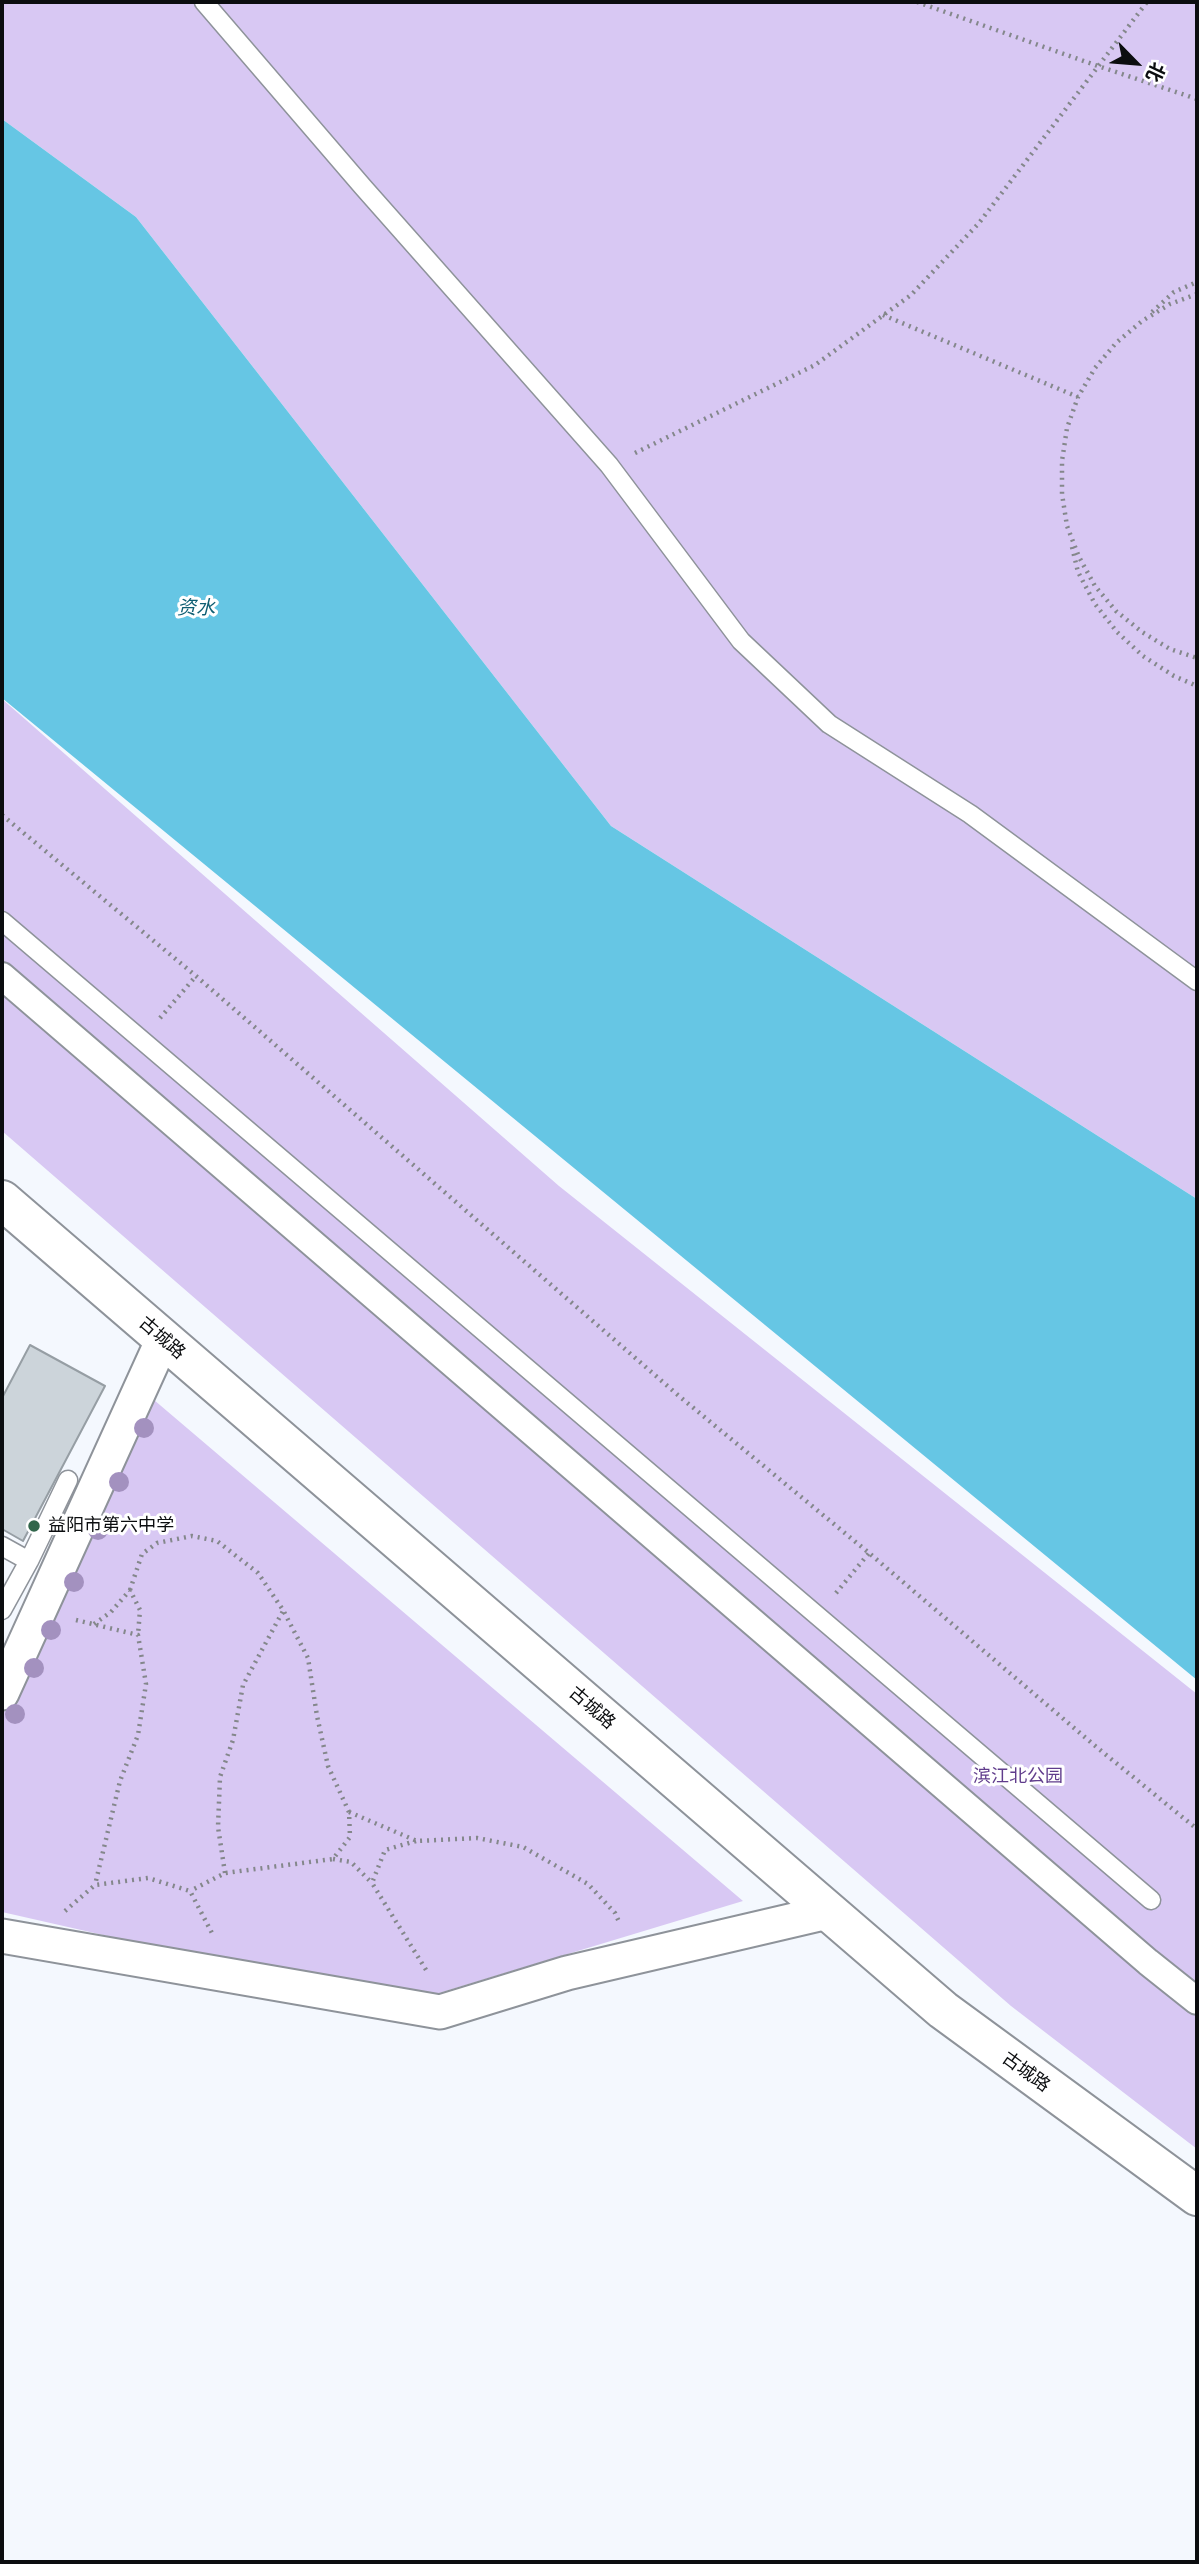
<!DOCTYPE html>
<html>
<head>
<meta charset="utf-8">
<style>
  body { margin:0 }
  #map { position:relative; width:1199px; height:2564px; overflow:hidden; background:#f4f8fe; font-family:Inter,"Noto Sans SC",sans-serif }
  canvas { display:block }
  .frame { position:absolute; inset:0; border:4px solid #0b0d0f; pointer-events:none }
  .north { position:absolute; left:1101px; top:28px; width:70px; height:70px; -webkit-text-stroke:5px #fff; paint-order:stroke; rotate:115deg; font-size:19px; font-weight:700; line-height:28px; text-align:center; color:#0b0d0f }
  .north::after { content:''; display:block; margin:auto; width:24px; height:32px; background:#0b0d0f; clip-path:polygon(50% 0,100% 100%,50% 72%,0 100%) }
</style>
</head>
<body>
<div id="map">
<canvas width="1199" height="2564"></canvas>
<div class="frame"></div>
<div class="north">北</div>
</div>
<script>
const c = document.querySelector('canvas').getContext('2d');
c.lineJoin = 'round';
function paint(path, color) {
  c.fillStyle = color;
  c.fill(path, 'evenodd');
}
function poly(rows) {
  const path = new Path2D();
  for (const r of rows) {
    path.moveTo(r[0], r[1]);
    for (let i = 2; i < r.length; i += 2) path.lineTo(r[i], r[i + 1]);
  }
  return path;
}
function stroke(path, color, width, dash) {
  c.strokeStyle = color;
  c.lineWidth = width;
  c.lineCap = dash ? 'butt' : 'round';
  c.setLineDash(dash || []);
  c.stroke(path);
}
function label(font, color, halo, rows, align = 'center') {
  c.font = font + ' Inter,"Noto Sans SC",sans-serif';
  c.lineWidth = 6;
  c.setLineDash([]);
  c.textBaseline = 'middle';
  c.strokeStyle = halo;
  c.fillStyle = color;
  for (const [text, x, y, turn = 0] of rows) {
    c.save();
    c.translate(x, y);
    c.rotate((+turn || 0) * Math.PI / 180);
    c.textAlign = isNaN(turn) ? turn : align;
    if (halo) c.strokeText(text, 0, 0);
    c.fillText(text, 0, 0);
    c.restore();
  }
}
const green = poly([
  [2,2,1197,2,1197,1199,611,826,136,217,2,119],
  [2,699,559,1186,1197,1694,1197,2149,1011,2006,2,1131],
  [147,1394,743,1901,429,1996,288,1977,2,1912,2,1716]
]);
const water = poly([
  [2,119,136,217,611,826,1197,1199,1197,1680,2,698]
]);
const building = poly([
  [30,1345,105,1386,23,1541,2,1529,2,1398,30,1345]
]);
const path = poly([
  [917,2,1098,66,1197,99],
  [1197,294,1170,304,1142,321,1116,343,1095,368,1078,397,1067,428,1062,461,1062,494,1067,526,1079,557,1095,586,1116,611,1142,632,1170,649,1197,658],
  [1152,312,1174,292,1197,282],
  [883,315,1078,397],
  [635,453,815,365,911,295,979,223,1147,2],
  [1072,547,1078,572,1095,604,1117,632,1143,656,1174,676,1197,686],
  [2,815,196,976,679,1396,869,1553,1094,1745,1197,1829],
  [160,1018,196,976],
  [130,1590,142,1554,157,1543,192,1536,217,1541,258,1573,283,1610,308,1658,317,1716,328,1766,349,1812,350,1837,333,1859,225,1873,190,1891],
  [836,1593,869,1553],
  [76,1620,138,1635,146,1684,138,1735,120,1781,95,1885],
  [94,1624,111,1612,130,1590,140,1610,138,1635],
  [349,1812,417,1841,477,1838,523,1847,588,1884,615,1913,620,1924],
  [416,1841,385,1850,372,1883,428,1973],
  [333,1859,351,1862,372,1883],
  [225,1873,218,1827,220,1777,233,1740,243,1685,283,1611],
  [65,1911,95,1885,148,1878,190,1891,213,1935]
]);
const service = poly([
  [204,2,363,187,609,465,741,641,829,724,970,814,1197,981],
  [2,921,1151,1900],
  [2,1546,29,1561],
  [2,1610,29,1561,68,1480]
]);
const pedestrian = poly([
  [2,976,1148,1962,1197,2001]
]);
const minor = poly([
  [2,1693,163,1339],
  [2,1936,440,2012,567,1973,828,1912]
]);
const tertiary = poly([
  [2,1200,943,2010,1197,2196]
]);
const trees = [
  [144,1428],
  [119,1482],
  [98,1530],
  [74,1582],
  [51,1630],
  [34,1668],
  [15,1714]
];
const markers = [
  [34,1526,7,"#31664b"]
];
const streetNames = [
  ["古城路",162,1338,41],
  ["古城路",592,1708,41],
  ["古城路",1026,2072,36]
];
const poiNames = [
  ["益阳市第六中学",48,1526]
];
const parkNames = [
  ["滨江北公园",1018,1777]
];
const waterNames = [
  ["资水",196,608]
];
paint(green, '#d8c8f3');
paint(water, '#66c6e4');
paint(building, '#ccd4da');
stroke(building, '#969ea4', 2);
stroke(service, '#8e939a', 21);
stroke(pedestrian, '#8e939a', 30);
stroke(minor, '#8e939a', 37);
stroke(tertiary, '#8e939a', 42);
stroke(path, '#84878b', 4.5, [2, 5]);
stroke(service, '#fff', 18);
stroke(pedestrian, '#fff', 26);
stroke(minor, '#fff', 33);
stroke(tertiary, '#fff', 38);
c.fillStyle = '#a391bf';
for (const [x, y] of trees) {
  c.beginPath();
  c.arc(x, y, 10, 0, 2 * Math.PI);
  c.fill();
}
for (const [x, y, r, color] of markers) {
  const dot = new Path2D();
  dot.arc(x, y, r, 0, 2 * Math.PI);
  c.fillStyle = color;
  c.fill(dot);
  stroke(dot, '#fff', 2.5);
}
label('18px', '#0b0d0f', '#fff', streetNames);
label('18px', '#0b0d0f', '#fff', poiNames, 'left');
label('18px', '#603c8c', '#fff', parkNames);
label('italic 19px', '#0e5e73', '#fff', waterNames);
</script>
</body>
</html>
